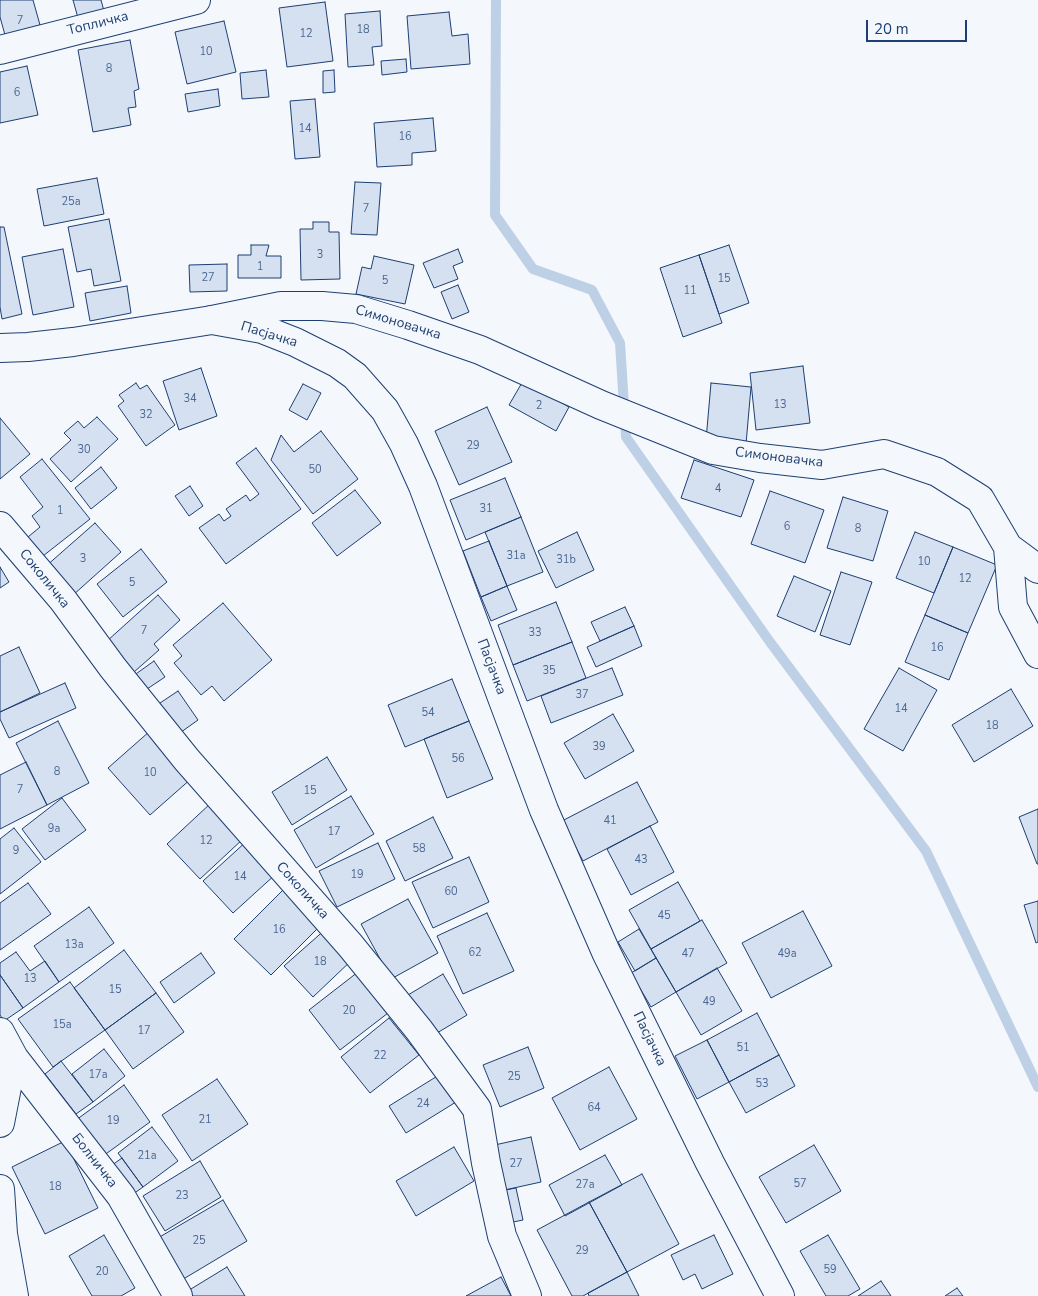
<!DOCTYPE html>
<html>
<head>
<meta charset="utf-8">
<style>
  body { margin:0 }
  #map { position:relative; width:1038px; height:1296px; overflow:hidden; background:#f4f7fb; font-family:"Nunito Sans",sans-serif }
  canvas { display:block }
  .scale { position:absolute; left:866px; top:20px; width:101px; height:22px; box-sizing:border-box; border:2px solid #1d3f73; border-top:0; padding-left:6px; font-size:15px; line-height:18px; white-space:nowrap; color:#1d3f73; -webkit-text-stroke:4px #f4f7fb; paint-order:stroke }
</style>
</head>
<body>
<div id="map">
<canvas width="1038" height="1296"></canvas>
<div class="scale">20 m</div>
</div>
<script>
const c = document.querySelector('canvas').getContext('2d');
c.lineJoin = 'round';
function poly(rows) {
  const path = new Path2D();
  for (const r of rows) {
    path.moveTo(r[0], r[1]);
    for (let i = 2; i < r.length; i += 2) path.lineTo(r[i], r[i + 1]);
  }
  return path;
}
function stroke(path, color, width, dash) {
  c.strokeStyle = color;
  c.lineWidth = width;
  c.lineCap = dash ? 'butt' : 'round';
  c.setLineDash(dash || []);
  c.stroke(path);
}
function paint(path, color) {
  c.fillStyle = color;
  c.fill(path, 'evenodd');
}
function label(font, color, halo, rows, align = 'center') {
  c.font = font + ' "Nunito Sans",sans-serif';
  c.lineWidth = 4;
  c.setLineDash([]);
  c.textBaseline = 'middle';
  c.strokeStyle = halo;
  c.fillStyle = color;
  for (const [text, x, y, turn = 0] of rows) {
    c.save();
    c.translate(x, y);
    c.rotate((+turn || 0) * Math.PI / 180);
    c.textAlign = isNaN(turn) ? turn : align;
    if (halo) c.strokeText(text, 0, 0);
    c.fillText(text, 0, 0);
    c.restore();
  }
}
const stream = poly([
  [496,0,495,215,533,269,592,290,620,343,626,437,770,642,926,851,1038,1087]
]);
const building = poly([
  [0,0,33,0,40,25,5,35,0,17,0,0],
  [73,0,101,0,104,11,78,18,73,0],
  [325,2,333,61,287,67,279,8,325,2],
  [380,11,382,46,372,47,374,65,348,67,345,14,380,11],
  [449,12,452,36,468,34,470,64,411,69,407,16,449,12],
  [224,21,236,72,187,84,175,32,224,21],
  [130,40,139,89,134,91,136,107,128,108,131,125,93,132,78,50,130,40],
  [406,59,407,72,382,75,381,61,406,59],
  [27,66,38,115,0,123,0,72,27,66],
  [266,70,269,97,242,99,240,73,266,70],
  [334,70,335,92,323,93,323,71,334,70],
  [218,89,220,106,188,112,185,94,218,89],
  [315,99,320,157,295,159,290,101,315,99],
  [433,118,436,151,412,153,412,165,377,167,374,123,433,118],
  [97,178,104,214,44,226,37,189,97,178],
  [355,182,381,183,377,235,351,234,355,182],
  [109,219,121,281,94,286,91,269,77,272,68,227,109,219],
  [313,222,329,222,329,232,339,232,340,279,301,280,300,229,313,229,313,222],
  [0,227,4,227,22,314,2,319,0,307,0,227],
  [251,245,269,245,266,256,281,256,281,278,238,278,238,255,251,255,251,245],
  [729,245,749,303,719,314,699,255,729,245],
  [63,249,74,307,33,315,22,257,63,249],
  [458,249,463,262,453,266,458,279,434,288,423,263,458,249],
  [699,255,722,323,683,337,660,268,699,255],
  [374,256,414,265,405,304,356,294,362,267,371,269,374,256],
  [227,264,227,291,190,292,189,265,227,264],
  [458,285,469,312,452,319,441,292,458,285],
  [127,286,131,313,90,321,85,293,127,286],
  [803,366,810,423,756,430,750,373,803,366],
  [201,368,217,416,179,430,163,381,201,368],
  [523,381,569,407,556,431,509,405,523,381],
  [136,383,140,389,147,385,175,425,146,446,118,406,124,401,119,395,136,383],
  [711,383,751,387,746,444,706,440,711,383],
  [303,384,321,393,307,420,289,410,303,384],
  [487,407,512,462,459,485,435,431,487,407],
  [97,417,118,439,71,482,50,459,71,440,64,433,78,421,84,428,97,417],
  [0,418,30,454,0,479,0,418],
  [321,431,358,479,313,514,271,460,281,435,294,452,321,431],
  [256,448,301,509,226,564,199,528,219,514,224,521,231,516,226,509,246,495,250,501,259,494,236,463,256,448],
  [42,459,90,519,43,556,28,537,40,527,32,516,43,507,20,477,42,459],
  [694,460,754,480,741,517,681,498,694,460],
  [101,467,117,488,91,509,75,488,101,467],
  [505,478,521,517,466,540,450,500,505,478],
  [190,486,203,506,189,516,175,496,190,486],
  [355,490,381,523,337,556,312,523,355,490],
  [770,491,824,510,805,563,751,544,770,491],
  [843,497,888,511,873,561,827,548,843,497],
  [521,517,543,572,507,586,485,532,521,517],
  [95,523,121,552,72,596,45,567,95,523],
  [577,532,594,570,556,588,538,551,577,532],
  [915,532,953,547,934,593,896,578,915,532],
  [489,541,507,586,481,597,463,551,489,541],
  [953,547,997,565,968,633,925,615,953,547],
  [141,549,167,582,123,617,97,584,141,549],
  [0,567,9,582,0,588,0,567],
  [841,572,872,582,850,645,820,635,841,572],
  [794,576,831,591,815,632,777,616,794,576],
  [507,586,517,610,491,621,481,597,507,586],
  [158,595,180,620,154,644,159,650,134,672,107,641,158,595],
  [556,602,572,642,513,665,498,625,556,602],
  [223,603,272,660,224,701,212,686,201,695,174,663,182,656,173,645,223,603],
  [625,607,634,626,600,641,591,622,625,607],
  [925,615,968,633,949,680,905,662,925,615],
  [634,626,642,646,596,667,587,647,634,626],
  [572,642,586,678,527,701,513,665,572,642],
  [19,647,40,693,0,712,0,656,19,647],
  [154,661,165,677,144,691,133,676,154,661],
  [612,668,623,695,551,723,541,696,612,668],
  [899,668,937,690,903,751,864,729,899,668],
  [452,679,469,721,405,747,388,705,452,679],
  [65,683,76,708,9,738,0,719,0,712,65,683],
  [1011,689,1033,726,974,762,952,725,1011,689],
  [178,691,198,720,177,735,157,705,178,691],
  [613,714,634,751,585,779,564,743,613,714],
  [58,721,89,783,47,805,16,743,58,721],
  [469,721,493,779,447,798,424,739,469,721],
  [150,731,192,778,150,815,108,768,150,731],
  [327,757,347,790,292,825,272,792,327,757],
  [26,762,47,805,0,829,0,775,26,762],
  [637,782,658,822,583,861,562,821,637,782],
  [351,796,374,834,316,868,294,830,351,796],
  [62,798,86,830,45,860,22,829,62,798],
  [211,803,244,838,200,879,167,844,211,803],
  [1038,809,1038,864,1037,864,1019,817,1038,809],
  [433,817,453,858,405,881,386,841,433,817],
  [650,826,674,872,631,895,607,849,650,826],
  [14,828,41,862,0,894,0,839,14,828],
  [248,840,277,873,233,913,203,881,248,840],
  [378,843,395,879,337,907,319,871,378,843],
  [469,857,489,902,433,928,412,882,469,857],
  [678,882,700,921,651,949,629,910,678,882],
  [28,883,51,914,0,950,0,903,28,883],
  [288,885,324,922,271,975,234,939,288,885],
  [408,899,438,953,391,979,361,924,408,899],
  [1038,901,1038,942,1036,943,1024,905,1038,901],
  [89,907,114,943,59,982,34,946,89,907],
  [803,911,832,966,771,998,742,943,803,911],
  [487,913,514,971,463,994,437,936,487,913],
  [702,920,727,963,676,992,651,949,702,920],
  [327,928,354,958,313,997,284,966,327,928],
  [639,929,656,958,635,971,618,942,639,929],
  [124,950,156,993,105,1030,74,988,124,950],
  [16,952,30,971,45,961,59,982,23,1008,0,975,0,963,16,952],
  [201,953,215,973,174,1003,160,982,201,953],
  [656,958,676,992,651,1007,631,973,656,958],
  [717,968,742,1011,701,1035,676,992,717,968],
  [358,972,388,1013,340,1050,309,1010,358,972],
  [443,974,467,1015,432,1036,408,995,443,974],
  [0,975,23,1008,4,1021,0,1015,0,975],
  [70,982,105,1030,53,1067,18,1019,70,982],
  [156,993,184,1032,133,1069,105,1030,156,993],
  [757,1013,779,1055,729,1082,707,1040,757,1013],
  [389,1018,419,1055,370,1093,341,1057,389,1018],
  [707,1040,729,1082,697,1099,675,1056,707,1040],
  [528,1047,544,1088,500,1107,483,1065,528,1047],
  [104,1049,125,1076,93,1102,72,1074,104,1049],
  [779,1055,795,1086,746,1113,729,1082,779,1055],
  [61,1061,93,1102,76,1114,45,1074,61,1061],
  [609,1067,637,1119,580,1150,552,1098,609,1067],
  [439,1075,456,1102,406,1133,389,1106,439,1075],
  [217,1079,248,1124,192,1161,162,1115,217,1079],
  [124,1085,150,1122,103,1156,76,1120,124,1085],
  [152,1127,178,1161,143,1187,118,1153,152,1127],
  [531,1137,541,1182,500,1191,490,1146,531,1137],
  [65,1141,98,1208,45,1234,12,1167,65,1141],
  [814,1145,841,1191,786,1223,759,1177,814,1145],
  [454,1147,474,1181,416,1216,396,1181,454,1147],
  [605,1155,622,1185,565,1216,549,1185,605,1155],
  [122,1158,143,1187,129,1197,108,1168,122,1158],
  [200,1161,221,1197,165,1231,143,1196,200,1161],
  [642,1174,679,1244,627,1272,589,1202,642,1174],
  [516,1188,523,1220,508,1223,500,1191,516,1188],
  [223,1200,247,1241,175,1284,151,1242,223,1200],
  [589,1202,627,1272,583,1296,572,1296,537,1230,589,1202],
  [104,1235,135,1288,121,1296,92,1296,69,1256,104,1235],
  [714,1235,733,1274,702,1289,695,1274,683,1280,671,1255,714,1235],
  [828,1235,860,1289,848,1296,826,1296,800,1251,828,1235],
  [227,1267,245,1296,189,1296,186,1292,227,1267],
  [627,1272,639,1296,589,1296,588,1293,627,1272],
  [501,1277,511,1296,466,1296,501,1277],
  [881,1281,891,1296,858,1296,881,1281],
  [957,1288,963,1296,945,1296,957,1288]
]);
const minor = poly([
  [0,50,196,0],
  [212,320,281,306,322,306,356,309,408,325,480,350,601,405,713,450,760,458,822,465,884,454,937,472,980,499,1008,547,1013,607,1038,654],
  [0,526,63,600,113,668,187,760,350,945,419,1030,477,1109,486,1163,502,1236,527,1296],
  [1008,547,1038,569],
  [0,1032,14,1058,121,1196,178,1296],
  [0,1123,8,1082,14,1058],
  [0,1189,3,1234,14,1296]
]);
const secondary = poly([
  [0,348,28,347,73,342,212,320,262,329,295,342,337,363,355,376,385,410,404,444,423,486,544,810,606,952,710,1163,780,1296]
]);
const numberNames = [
  ["7",20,21],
  ["18",363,30],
  ["12",306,34],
  ["10",206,52],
  ["8",109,69],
  ["6",17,93],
  ["14",305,129],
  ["16",405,137],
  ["25a",71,202],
  ["7",366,209],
  ["3",320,255],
  ["1",260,267],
  ["27",208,278],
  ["15",724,279],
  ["5",385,281],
  ["11",690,291],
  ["34",190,399],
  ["13",780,405],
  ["2",539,406],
  ["32",146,415],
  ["29",473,446],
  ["30",84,450],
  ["50",315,470],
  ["4",718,489],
  ["31",486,509],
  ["1",60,511],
  ["6",787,527],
  ["8",858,529],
  ["31a",516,556],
  ["3",83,559],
  ["31b",566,560],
  ["10",924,562],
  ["12",965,579],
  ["5",132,583],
  ["7",144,631],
  ["33",535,633],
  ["16",937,648],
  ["35",549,671],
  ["37",582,695],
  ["14",901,709],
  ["54",428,713],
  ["18",992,726],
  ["39",599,747],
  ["56",458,759],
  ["8",57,772],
  ["10",150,773],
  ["7",20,790],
  ["15",310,791],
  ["41",610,821],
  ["9a",54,829],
  ["17",334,832],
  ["12",206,841],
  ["58",419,849],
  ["9",16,851],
  ["43",641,860],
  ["19",357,875],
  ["14",240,877],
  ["60",451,892],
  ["45",664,916],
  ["16",279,930],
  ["13a",74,945],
  ["62",475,953],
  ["47",688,954],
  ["49a",787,954],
  ["18",320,962],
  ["13",30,979],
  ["15",115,990],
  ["49",709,1002],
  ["20",349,1011],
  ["15a",62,1025],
  ["17",144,1031],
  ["51",743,1048],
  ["22",380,1056],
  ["17a",98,1075],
  ["25",514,1077],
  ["53",762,1084],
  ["24",423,1104],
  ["64",594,1108],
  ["21",205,1120],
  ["19",113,1121],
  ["21a",147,1156],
  ["27",516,1164],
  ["57",800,1184],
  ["27a",585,1185],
  ["18",55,1187],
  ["23",182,1196],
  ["25",199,1241],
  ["29",582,1251],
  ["59",830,1270],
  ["20",102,1272]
];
const streetNames = [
  ["Топличка",98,24,-14],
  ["Симоновачка",398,323,17],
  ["Пасјачка",269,335,17],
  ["Симоновачка",779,458,7],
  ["Соколичка",44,579,51],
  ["Пасјачка",491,667,69],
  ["Соколичка",302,891,48],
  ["Пасјачка",649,1039,64],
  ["Болничка",94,1161,52]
];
stroke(stream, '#bed0e5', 10);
paint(building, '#d5e0f0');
stroke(building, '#1d3f73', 1);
stroke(minor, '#1d3f73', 30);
stroke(secondary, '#1d3f73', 30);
stroke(minor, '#f4f7fb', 28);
stroke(secondary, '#f4f7fb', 28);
label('11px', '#4b6792', null, numberNames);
label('14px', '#1d3f73', '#f4f7fb', streetNames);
</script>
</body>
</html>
